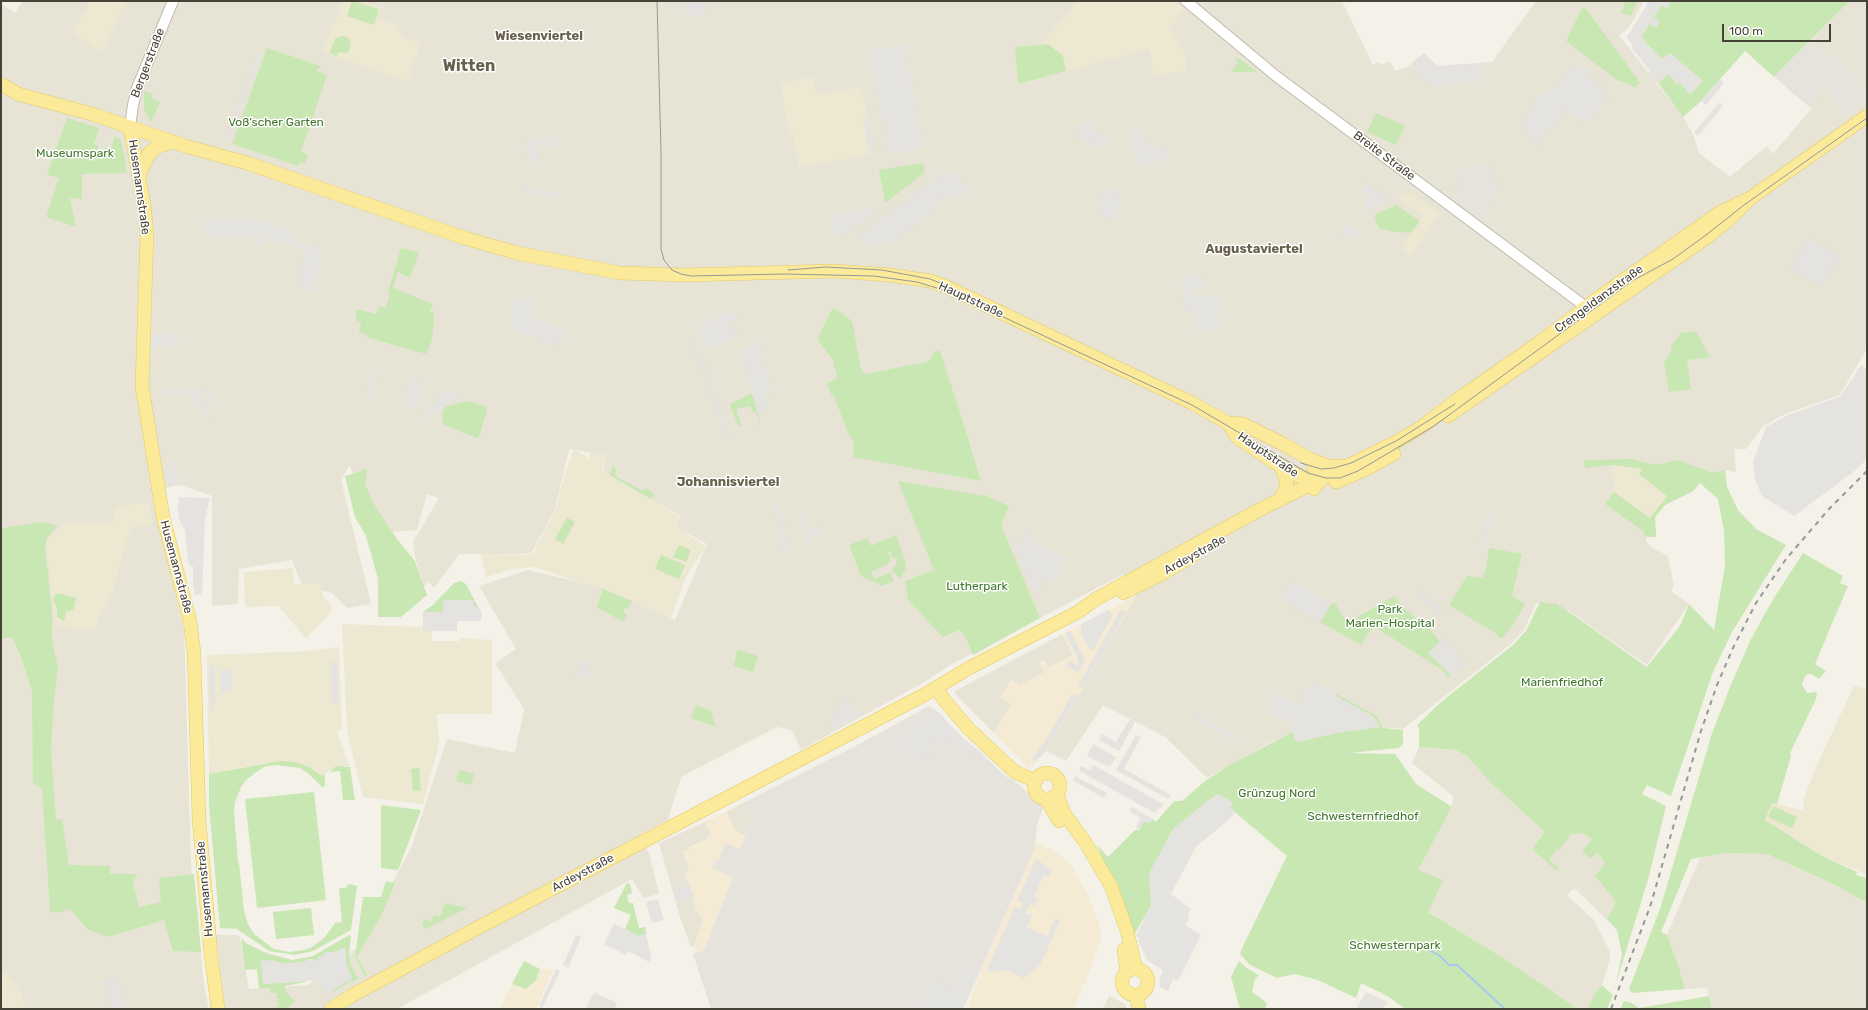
<!DOCTYPE html>
<html>
<head>
<meta charset="utf-8">
<style>
  body { margin:0 }
  #map { position:relative; width:1868px; height:1010px; overflow:hidden; background:#f4f1e8; font-family:Rubik,sans-serif }
  canvas { display:block }
  .frame { position:absolute; inset:0; border:2px solid #474237; pointer-events:none }
  .scale { position:absolute; left:1722px; top:24px; width:109px; height:18px; box-sizing:border-box; border:2px solid #474237; border-top:0; padding-left:5px; font-size:12px; line-height:14px; white-space:nowrap; color:#474237; -webkit-text-stroke:3px #fff; paint-order:stroke }
</style>
</head>
<body>
<div id="map">
<canvas width="1868" height="1010"></canvas>
<div class="frame"></div>
<div class="scale">100 m</div>
</div>
<script>
const c = document.querySelector('canvas').getContext('2d');
c.lineJoin = 'round';
function paint(path, color) {
  c.fillStyle = color;
  c.fill(path, 'evenodd');
}
function poly(rows) {
  const path = new Path2D();
  for (const r of rows) {
    if (r.length === 3) {
      path.moveTo(r[0] + r[2], r[1]);
      path.arc(r[0], r[1], r[2], 0, 2 * Math.PI);
      continue;
    }
    path.moveTo(r[0], r[1]);
    for (let i = 2; i < r.length; i += 2) path.lineTo(r[i], r[i + 1]);
  }
  return path;
}
function stroke(path, color, width, dash) {
  c.strokeStyle = color;
  c.lineWidth = width;
  c.lineCap = dash ? 'butt' : 'round';
  c.setLineDash(dash || []);
  c.stroke(path);
}
function label(font, color, halo, rows, align = 'center') {
  c.font = font + ' Rubik,sans-serif';
  c.lineWidth = 3;
  c.setLineDash([]);
  c.textBaseline = 'middle';
  c.strokeStyle = halo;
  c.fillStyle = color;
  for (const [text, x, y, turn = 0] of rows) {
    c.save();
    c.translate(x, y);
    c.rotate((+turn || 0) * Math.PI / 180);
    c.textAlign = isNaN(turn) ? turn : align;
    if (halo) c.strokeText(text, 0, 0);
    c.fillText(text, 0, 0);
    c.restore();
  }
}
const residential = poly([
  [23,1,1342,1,1373,65,1379,62,1381,65,1390,61,1395,71,1407,67,1424,53,1438,66,1492,62,1536,1,1644,1,1628,29,1619,35,1683,117,1693,134,1699,153,1730,177,1767,146,1773,154,1811,109,1808,106,1824,86,1846,116,1867,101,1867,348,1840,395,1785,414,1763,426,1746,449,1734,449,1736,472,1725,470,1700,483,1693,491,1665,505,1655,517,1656,537,1646,537,1646,541,1650,546,1668,556,1674,586,1671,591,1689,604,1647,665,1567,610,1536,603,1524,630,1511,644,1403,729,1380,727,1311,738,1296,742,1273,741,1207,778,1165,737,1103,705,1066,761,1046,751,1136,596,1124,574,952,664,919,685,801,750,792,730,777,727,681,777,668,820,639,835,650,856,659,894,643,898,632,879,397,1009,225,1009,216,935,239,935,249,989,308,985,357,948,411,848,447,739,515,753,524,709,495,663,516,649,479,586,528,570,603,588,675,620,707,544,675,527,681,516,603,473,607,456,573,449,569,450,555,509,532,552,525,554,459,554,434,588,429,582,424,586,415,557,413,542,439,498,427,494,417,530,388,532,349,466,341,480,371,604,347,608,332,593,302,586,292,560,239,569,238,604,212,606,212,496,180,485,152,490,184,629,191,864,205,992,209,1009,1,1009,1,4,15,13],
  [1850,1,1867,1,1867,93,1853,73,1843,62,1837,66,1812,40],
  [1062,634,1073,655,1048,668,1044,660,1045,672,1020,685,1011,680,1011,704,994,733,955,694,955,691],
  [1419,747,1456,750,1467,756,1490,782,1545,832,1574,828,1597,834,1623,915,1617,930,1574,888,1567,895,1593,919,1610,951,1610,958,1602,985,1595,993,1588,1009,1578,1009,1505,959,1428,912,1418,870,1452,807,1453,796,1412,763],
  [743,803,752,817,745,835,734,831,726,812],
  [705,822,710,832,708,839,689,847,689,866,685,878,690,884,696,909,703,920,694,946,691,947,680,917,659,843],
  [1726,853,1767,854,1833,884,1867,903,1867,1009,1712,1009,1707,988,1685,989,1679,967,1667,935,1700,858],
  [1109,996,1125,1004,1127,1009,1103,1009]
]);
const commercial = poly([
  [1136,596,1046,751,1029,769,994,733,1011,704,1000,697,1011,680,1020,685,1045,672,1039,663,1044,660,1048,668,1073,655,1062,634],
  [726,812,735,829,734,831,745,835,740,849,718,862,715,861,712,868,733,876,704,950,696,953,694,946,703,920,696,909,690,884,685,877,689,866,682,852,708,839,710,832,705,822],
  [1036,842,1054,851,1070,863,1089,897,1100,927,1102,938,1089,973,1073,1009,967,1009,982,968,1035,848],
  [540,969,554,969,536,1009,500,1009,512,984,526,989,536,980]
]);
const industrial = poly([
  [1812,40,1832,60,1837,55,1853,73,1867,93,1867,101,1846,116,1824,87,1808,106,1774,77],
  [1487,161,1500,191,1484,215,1485,217,1482,221,1451,197,1461,184,1456,172],
  [927,707,931,707,939,713,963,738,980,752,1005,776,1016,782,1043,808,1037,825,1035,848,963,1009,711,1009,693,954,704,950,733,877,712,868,715,861,718,862,725,843,740,849,752,817,743,803,863,742],
  [596,993,617,1003,614,1009,586,1009,592,996]
]);
const education = poly([
  [87,1,126,1,102,52,71,33,90,4],
  [343,1,362,1,381,8,377,18,398,26,397,30,402,32,401,36,421,42,407,82,322,52],
  [1077,1,1175,1,1185,9,1170,27,1185,54,1186,71,1153,75,1150,49,1145,50,1018,84,1015,47,1041,45],
  [812,77,816,95,862,87,870,128,871,154,800,167,799,166,794,143,792,134,789,134,780,83],
  [1402,192,1407,196,1410,192,1440,214,1411,255,1401,251,1405,242,1423,216,1398,197],
  [574,449,589,458,591,452,607,456,602,470,680,517,675,527,706,546,686,577,671,618,603,588,591,586,534,567,513,569,486,577,481,554,527,555,533,553,556,509,565,473],
  [1611,464,1645,469,1693,491,1665,505,1655,517,1656,537,1645,537,1643,531,1605,504,1614,492],
  [149,502,153,523,130,529,112,594,98,619,95,631,55,625,46,546,48,538,63,524,115,523,114,507],
  [293,568,294,584,320,584,323,597,332,606,332,611,306,638,278,606,245,607,244,572],
  [342,624,423,627,423,631,432,631,432,641,460,641,460,638,492,640,492,714,437,714,439,743,423,804,363,797,347,730],
  [339,647,342,730,337,731,349,766,336,766,322,776,295,762,266,763,209,774,207,655,312,651],
  [1854,686,1867,689,1866,874,1822,856,1765,820,1772,802,1803,811,1804,798,1816,767],
  [4,971,18,987,27,1009,1,1009,1,975]
]);
const green = poly([
  [352,1,379,9,374,25,347,16],
  [1626,1,1638,1,1631,16,1621,13],
  [1663,1,1850,1,1774,77,1745,51,1699,103,1683,117,1658,83,1669,74,1677,84,1680,82,1690,94,1703,81,1661,59,1641,37],
  [1585,7,1640,83,1635,88,1624,82,1618,81,1566,41,1581,10],
  [342,36,349,38,351,44,348,53,339,52,337,56,329,53,336,38],
  [1048,44,1063,56,1066,71,1018,84,1015,47],
  [267,48,321,66,316,71,327,75,301,152,308,155,306,163,299,162,298,166,232,144],
  [1237,57,1257,72,1230,72,1238,63,1235,60],
  [144,91,153,94,152,98,160,102,151,123,144,109],
  [1376,113,1405,126,1396,145,1367,132],
  [67,118,99,128,94,144,99,146,95,157,102,159,105,148,111,149,115,136,120,139,122,144,127,173,82,174,82,199,70,198,76,227,46,217,59,178,47,175],
  [921,163,924,164,924,173,885,203,879,170],
  [1396,205,1420,221,1411,233,1389,231,1379,228,1375,219,1375,215],
  [401,248,419,252,410,278,398,272,393,288,435,305,432,305,432,309,430,309,430,313,434,313,434,325,431,342,426,354,366,337,367,334,359,333,361,322,355,320,357,309,376,314,379,306,386,308,390,293,388,292],
  [833,307,852,321,861,369,865,374,926,362,930,360,934,351,940,351,963,422,981,481,853,457,854,442,848,433,834,396,832,396,827,383,837,378,833,360,817,339],
  [1696,331,1710,357,1687,360,1691,389,1669,392,1664,362,1672,349,1670,347,1681,333],
  [752,393,760,421,757,427,759,420,755,411,752,412,750,406,736,409,741,425,738,426,730,404],
  [463,402,472,402,486,407,487,411,479,436,477,438,444,425,442,418,443,411,445,407],
  [1631,459,1657,465,1678,460,1713,473,1725,470,1727,487,1738,510,1756,529,1786,545,1732,632,1713,672,1671,796,1647,785,1642,794,1666,806,1649,876,1616,984,1622,954,1617,930,1607,918,1614,908,1615,900,1595,876,1605,863,1601,857,1597,853,1590,859,1582,851,1592,839,1583,833,1571,834,1559,850,1557,849,1549,860,1559,868,1557,871,1532,849,1545,832,1490,782,1467,756,1456,750,1419,747,1419,728,1417,725,1441,702,1513,645,1526,631,1540,602,1552,604,1556,603,1647,667,1680,626,1689,604,1714,630,1725,566,1724,531,1718,499,1700,483,1693,491,1665,505,1655,517,1656,537,1645,537,1643,531,1605,504,1614,492,1650,518,1667,496,1639,474,1642,469,1613,465,1585,468,1584,460],
  [613,466,616,468,615,476,643,491,645,488,655,494,651,499,610,475],
  [367,469,365,484,376,508,397,539,415,561,427,595,401,617,378,617,378,579,366,536,355,517,345,476],
  [898,481,986,496,1009,506,1001,525,1040,618,973,655,965,636,959,630,943,637,908,600,905,581,934,570],
  [567,518,575,522,563,544,555,539],
  [44,522,57,526,47,538,45,546,52,613,52,639,58,668,54,699,51,751,56,819,62,819,69,865,110,866,110,874,137,874,133,883,139,907,161,902,159,878,194,874,201,952,173,951,164,920,108,937,87,929,71,909,56,913,50,911,42,789,33,783,32,692,22,659,12,637,1,639,2,528],
  [896,535,905,561,906,568,901,578,897,576,892,569,895,566,898,559,893,558,890,551,888,552,891,558,888,564,871,572,875,579,890,572,894,581,882,586,861,576,849,545,867,538,871,546],
  [679,545,691,550,686,562,673,557],
  [1489,548,1522,554,1512,596,1525,604,1513,625,1501,639,1495,633,1449,605,1467,576,1482,578,1486,570],
  [1803,553,1843,576,1840,583,1848,586,1815,664,1826,671,1819,679,1811,674,1806,675,1803,681,1802,685,1807,693,1817,692,1816,699,1790,753,1791,756,1777,804,1772,803,1765,820,1822,856,1857,872,1856,875,1867,878,1867,903,1833,884,1767,854,1726,853,1691,859,1661,932,1667,935,1679,967,1685,989,1632,993,1629,989,1660,909,1712,733,1730,687,1750,641,1772,601],
  [661,555,685,565,679,579,655,569],
  [461,581,466,584,478,607,474,607,474,600,443,601,443,612,423,612,433,605,454,583],
  [603,589,632,601,628,609,625,608,623,612,627,614,623,622,597,607],
  [58,593,76,598,74,609,66,612,64,621,57,617,57,608,53,600,54,596],
  [1394,596,1402,606,1421,623,1423,621,1440,642,1429,653,1451,675,1448,677,1442,670,1375,627,1369,632,1361,645,1320,622,1331,604,1335,603,1347,623],
  [738,650,758,656,753,672,733,666],
  [1336,694,1377,716,1383,728,1403,730,1403,744,1399,748,1349,753,1395,754,1416,784,1452,807,1418,870,1443,880,1428,912,1505,959,1578,1009,1405,1009,1389,997,1361,983,1356,998,1318,980,1295,974,1277,978,1250,965,1240,954,1243,946,1287,856,1230,808,1233,803,1218,794,1208,801,1172,831,1150,873,1151,906,1134,935,1097,845,1108,857,1135,830,1139,830,1145,820,1150,823,1153,819,1156,822,1174,801,1182,801,1205,781,1231,764,1293,732,1296,742,1342,732,1380,727,1374,717,1335,696],
  [696,705,710,710,716,727,691,718],
  [280,761,295,762,309,767,322,776,325,774,325,786,322,787,309,774,300,768,277,765,267,766,259,770,246,780,241,787,235,802,234,813,238,863,239,863,244,911,248,924,254,934,274,949,289,952,304,950,312,947,325,937,335,923,342,922,339,888,346,888,349,884,357,886,351,930,313,951,295,955,269,951,237,929,220,928,209,806,209,774],
  [336,766,350,767,355,800,343,800,340,771,331,772,331,770],
  [419,768,421,790,413,791,411,769],
  [459,770,474,774,471,785,456,781],
  [314,792,326,900,257,908,245,799],
  [381,805,421,810,398,870,381,868],
  [1773,806,1797,817,1792,828,1768,817],
  [386,881,395,883,382,914,357,957,367,975,365,976,355,957,363,897,381,897],
  [627,883,630,884,632,893,626,896,627,896,629,903,633,903,639,928,645,927,646,934,639,936,625,929,631,915,614,908],
  [445,903,467,908,426,929,422,924,424,919,431,921,434,915,440,917],
  [311,908,314,935,276,939,273,912],
  [349,935,351,936,349,954,350,963,358,979,353,982,351,981,333,992,332,991,352,978,346,963,346,948,325,956,319,960,314,961,313,959,306,960,306,962,281,964,261,961,264,984,306,981,305,982,285,986,286,992,295,1002,286,1009,271,1009,279,1006,276,993,271,993,270,988,259,989,257,969,245,970,241,938,246,943,266,953,292,960,313,956],
  [524,961,540,969,536,980,526,989,512,984],
  [1239,961,1248,969,1259,975,1255,979,1252,992,1267,1003,1265,1009,1240,1009,1231,977],
  [1602,985,1613,995,1607,1009,1588,1009,1595,993],
  [1709,996,1712,1009,1620,1009,1624,1001,1630,1002,1639,1008]
]);
const parking = poly([
  [683,1,706,1,703,15,686,15,686,5],
  [1649,1,1667,1,1670,3,1667,9,1662,5,1654,17,1660,21,1656,28,1649,24,1641,37,1661,59,1670,53,1703,81,1690,94,1681,82,1677,84,1669,74,1658,83,1653,79,1648,73,1650,71,1631,47,1633,46,1627,37],
  [905,45,922,147,921,149,893,152,889,151,869,50],
  [257,54,261,55,229,143,225,142],
  [1424,54,1438,66,1482,63,1483,81,1433,87,1410,67],
  [1575,63,1585,68,1599,87,1610,97,1585,124,1566,110,1536,148,1521,127,1537,97,1553,89],
  [1720,79,1724,83,1706,105,1701,101],
  [1719,103,1723,106,1698,136,1694,132],
  [868,118,874,150,869,151,863,119],
  [1093,119,1097,132,1105,132,1107,143,1091,147,1089,140,1081,142,1077,125],
  [1142,129,1146,147,1152,146,1153,149,1165,146,1168,159,1137,166,1130,131],
  [556,136,561,149,541,145,537,163,529,161,531,153,524,151,530,140],
  [943,172,946,176,954,172,956,176,958,175,962,184,966,182,971,191,953,199,946,198,945,193,938,208,893,243,869,245,858,238],
  [1365,183,1386,197,1381,203,1364,212],
  [522,186,559,194,558,198,521,191],
  [1117,189,1122,210,1116,211,1117,217,1103,221,1098,193],
  [875,207,876,211,844,236,833,236,831,224,834,223,832,215],
  [245,217,293,232,291,238,322,248,315,292,296,288,306,250,259,235,259,238,266,239,265,246,254,244,255,237,242,235,207,237,204,220],
  [1351,226,1356,228,1358,238,1341,237,1343,227],
  [1810,237,1840,257,1820,287,1790,267],
  [1202,275,1203,288,1194,289,1195,297,1220,295,1221,309,1217,310,1219,328,1196,331,1193,312,1186,312,1181,276],
  [531,298,534,322,537,323,538,320,565,332,564,338,553,346,537,340,540,335,535,332,532,338,513,330,511,300],
  [734,310,738,319,731,322,737,336,708,349,697,327],
  [691,333,724,418,729,437,726,439,713,396,689,337],
  [152,334,179,334,178,339,177,343,172,343,172,348,151,347],
  [759,341,771,392,766,398,769,402,760,421,740,350,750,347,751,343],
  [1861,365,1867,369,1867,459,1856,470,1794,516,1762,496,1756,482,1753,462,1766,427,1786,416,1841,396],
  [371,370,378,371,373,398,367,397],
  [410,378,418,379,421,384,418,403,412,409,405,408,405,394],
  [162,388,200,390,199,406,192,405,193,395,162,394],
  [206,390,211,391,209,419,204,418],
  [444,390,459,395,455,400,415,421,414,420,425,413,422,411,432,404,435,405,441,392],
  [171,461,177,461,178,484,168,485,166,467,171,466],
  [179,497,210,498,205,519,202,595,195,595,193,586,193,566,190,566,188,562,185,530,180,521,178,510],
  [779,504,788,543,784,555,779,552,782,544,779,526,778,526,773,505],
  [1488,511,1494,512,1493,517,1491,518,1490,529,1483,547,1478,545,1485,529],
  [803,512,807,528,816,526,821,535,812,537,813,542,806,543,799,513],
  [1027,529,1033,532,1031,538,1034,544,1065,559,1053,583,1044,578,1036,595,1013,547,1021,543],
  [1291,581,1331,604,1320,622,1285,602,1286,601,1281,598],
  [1417,589,1443,610,1440,614,1414,592],
  [443,600,474,600,474,607,478,607,482,613,481,621,457,621,457,631,423,631,423,612,443,612],
  [1121,609,1126,612,1119,624,1085,684,1082,688,1078,686],
  [1108,610,1113,615,1093,650,1089,649,1081,634,1081,624],
  [1070,631,1084,658,1085,662,1078,673,1067,666,1070,661,1077,665,1078,662,1077,656,1065,634],
  [1445,638,1466,664,1451,675,1428,653],
  [582,659,592,662,587,679,575,675],
  [331,662,337,662,338,704,332,704],
  [210,665,214,665,215,710,211,710],
  [220,670,231,670,232,691,221,692],
  [1315,681,1336,694,1336,696,1374,717,1380,727,1342,732,1296,742,1290,723,1267,710,1276,692,1300,704,1303,699,1299,697,1304,686,1310,689],
  [1073,693,1078,696,1075,700,1046,751,1036,761,1032,759,1046,740],
  [842,696,862,715,828,731],
  [939,713,960,736,983,754,981,760,960,750,962,745,937,734,924,762,899,750,912,723,926,721],
  [1197,714,1237,736,1234,741,1195,719],
  [1130,719,1135,722,1119,751,1099,740,1102,734,1116,742],
  [1136,735,1141,737,1124,769,1171,795,1168,799,1116,770],
  [1093,744,1116,757,1110,767,1087,756],
  [1093,765,1163,804,1160,809,1158,808,1155,813,1079,771,1081,766,1090,770],
  [1075,776,1107,793,1104,798,1073,781],
  [1218,794,1233,803,1230,808,1235,810,1231,818,1196,847,1171,894,1191,909,1188,913,1189,918,1185,925,1201,935,1178,981,1173,979,1168,991,1159,986,1161,980,1159,979,1163,970,1148,961,1138,941,1139,939,1136,936,1151,906,1149,873,1174,828,1208,801],
  [1132,807,1153,819,1150,823,1145,821,1139,830,1136,827,1141,818,1129,811],
  [1036,859,1052,870,1048,877,1043,876,1034,897,1038,899,1035,906,1030,904,1026,913,1032,916,1027,927,1047,936,1055,918,1060,920,1049,946,1040,965,1034,969,1030,975,1023,978,1006,970,993,972,987,970,1015,906,1021,908,1023,903,1017,901],
  [690,885,694,897,678,902,674,889],
  [658,899,664,920,652,923,646,902],
  [614,924,639,936,646,934,651,958,649,962,628,951,626,955,604,944],
  [576,935,581,937,568,968,563,965],
  [346,947,346,963,352,978,327,994,318,980,263,984,261,961,274,960,275,962,281,962,281,964,305,962,306,960,314,959,314,961,318,960,318,956,324,956,325,952,337,952,338,950],
  [960,964,979,974,963,1009,919,1009,932,978,951,987],
  [556,969,560,971,542,1008,539,1006],
  [118,977,127,1009,112,1009,104,981],
  [1366,992,1387,1002,1383,1009,1356,1009]
]);
const stream = poly([
  [1420,942,1426,948,1440,956,1449,965,1457,965,1505,1009]
]);
const minor = poly([
  [1186,1,1276,76,1586,307],
  [130,127,133,105,137,88,173,1]
]);
const major = poly([
  [1,84,18,94,92,114,185,146,247,163,468,239,517,253,620,273,685,275,834,271,890,275,930,281,945,286,1192,403,1228,423,1243,424,1283,444,1310,459,1313,464,1318,482,1314,489],
  [130,127,144,205,147,234,142,386,163,517,190,621,194,652,199,819,211,955,218,1009],
  [139,175,150,152,159,146,174,142],
  [1448,416,1706,238,1727,221,1752,197,1867,116],
  [1228,423,1238,438,1274,462,1298,476,1320,482],
  [1310,459,1327,466,1346,466],
  [1336,482,1364,470,1394,454],
  [1280,500,1287,485,1285,475,1280,466],
  [1123,593,1158,576,1193,556],
  [936,688,945,701,968,728,1003,761,1015,772,1036,781],
  [1047,786,13],
  [1057,794,1064,813,1085,842,1111,886,1127,931,1136,969],
  [1046,799,1059,821],
  [1124,950,1127,972],
  [1135,982,13],
  [1136,995,1139,1009],
  [331,1009,351,996,483,925,924,695,969,668,1078,612,1096,599,1259,510,1400,440,1423,426,1458,399,1540,342,1598,298,1719,213,1752,197]
]);
const tram = poly([
  [657,1,661,151,661,249,664,260,672,270,681,274,691,276,784,274,874,276,917,282,940,289,969,301,1192,405,1308,473,1326,478,1340,478,1358,471,1434,426,1632,281,1673,259,1706,235,1744,205,1867,118],
  [788,270,826,267,882,270,930,279,960,291],
  [1301,463,1321,469,1334,468,1351,463,1396,441,1455,404]
]);
const rail = poly([
  [1611,1009,1650,907,1701,731,1717,685,1733,648,1756,603,1786,559,1829,509,1867,471]
]);
const streetNames = [
  ["Bergerstraße",148,63,-69],
  ["Breite Straße",1384,156,37],
  ["Husemannstraße",139,187,82],
  ["Crengeldanzstraße",1599,299,-36],
  ["Hauptstraße",971,300,25],
  ["Hauptstraße",1268,455,34],
  ["Ardeystraße",1195,555,-29],
  ["Husemannstraße",176,567,75],
  ["Ardeystraße",583,873,-28],
  ["Husemannstraße",205,889,-95]
];
const parkNames = [
  ["Voß’scher Garten",276,123],
  ["Museumspark",75,154],
  ["Lutherpark",977,587],
  ["Park",1390,610],
  ["Marien-Hospital",1390,624],
  ["Marienfriedhof",1562,683],
  ["Grünzug Nord",1277,794],
  ["Schwesternfriedhof",1363,817],
  ["Schwesternpark",1395,946]
];
const neighbourhoodNames = [
  ["Wiesenviertel",539,36],
  ["Augustaviertel",1254,249],
  ["Johannisviertel",728,482]
];
const districtNames = [
  ["Witten",469,66]
];
paint(residential, '#e7e4d6');
paint(commercial, '#f5ebd4');
paint(industrial, '#e6e3dd');
paint(education, '#ece8d2');
paint(green, '#c9e7b2');
paint(parking, '#e5e3e0');
stroke(stream, '#a6c9ee', 2);
stroke(minor, '#bfbaab', 12);
stroke(major, '#e1ca69', 14);
stroke(minor, '#fff', 10);
stroke(major, '#fbea99', 13);
stroke(tram, '#979797', 1);
stroke(rail, '#979797', 2, [5, 5]);
label('12px', '#474237', '#fff', streetNames);
label('12px', '#40772b', '#fff', parkNames);
label('bold 13px', '#69614e', '#fff', neighbourhoodNames);
label('bold 16px', '#69614e', '#fff', districtNames);
</script>
</body>
</html>
